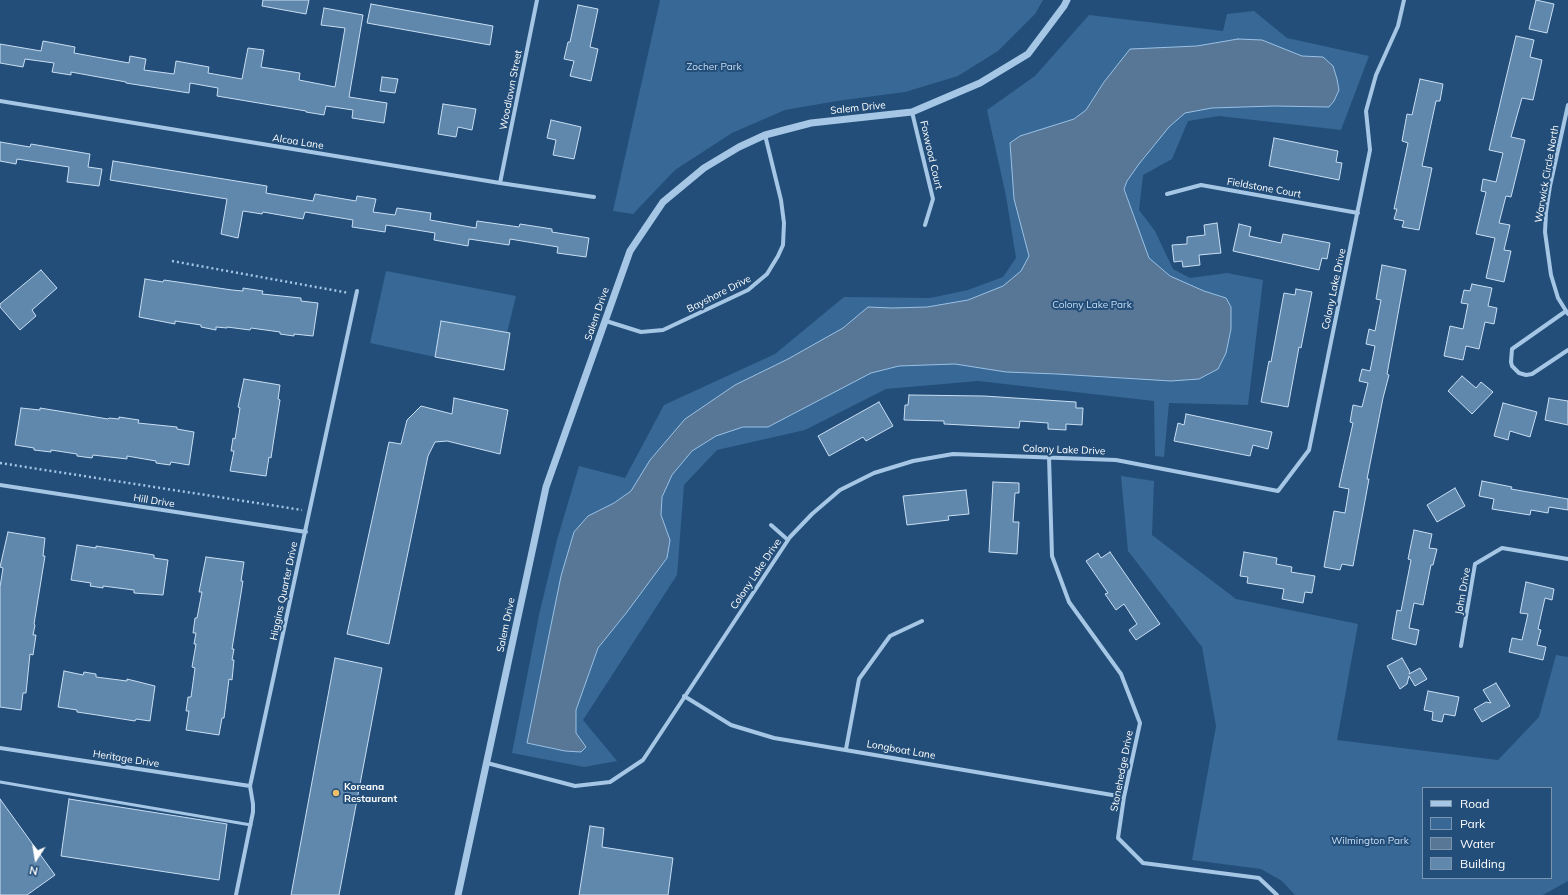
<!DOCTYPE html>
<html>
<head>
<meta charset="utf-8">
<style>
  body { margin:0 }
  #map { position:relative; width:1568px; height:895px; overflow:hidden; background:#234e79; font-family:Mulish,sans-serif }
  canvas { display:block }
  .legend { position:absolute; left:1422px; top:787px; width:130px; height:92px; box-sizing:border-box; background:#234e79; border:1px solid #7b95af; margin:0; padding:5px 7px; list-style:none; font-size:12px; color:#fff }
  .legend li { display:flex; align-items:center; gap:8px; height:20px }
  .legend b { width:20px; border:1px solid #7b95af }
  .north { position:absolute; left:16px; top:839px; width:40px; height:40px; -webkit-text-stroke:3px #234e79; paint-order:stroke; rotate:192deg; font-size:11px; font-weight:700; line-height:16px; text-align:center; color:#fff }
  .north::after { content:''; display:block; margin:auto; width:14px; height:18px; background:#fff; clip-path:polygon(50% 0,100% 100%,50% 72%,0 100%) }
</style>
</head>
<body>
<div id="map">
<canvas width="1568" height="895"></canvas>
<ul class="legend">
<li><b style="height:5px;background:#a5c6e4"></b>Road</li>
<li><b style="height:11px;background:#376896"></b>Park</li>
<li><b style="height:11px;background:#587797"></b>Water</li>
<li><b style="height:11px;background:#6088ad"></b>Building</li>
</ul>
<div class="north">N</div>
</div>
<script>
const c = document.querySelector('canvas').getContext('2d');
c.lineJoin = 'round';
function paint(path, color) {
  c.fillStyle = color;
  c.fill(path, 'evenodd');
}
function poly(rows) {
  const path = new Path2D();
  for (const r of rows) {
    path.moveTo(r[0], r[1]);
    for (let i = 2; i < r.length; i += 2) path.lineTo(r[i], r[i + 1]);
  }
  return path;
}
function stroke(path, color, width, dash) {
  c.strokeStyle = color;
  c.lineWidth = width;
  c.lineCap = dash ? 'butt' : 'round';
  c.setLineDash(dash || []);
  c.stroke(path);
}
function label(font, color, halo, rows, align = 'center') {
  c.font = font + ' Mulish,sans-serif';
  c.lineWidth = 4;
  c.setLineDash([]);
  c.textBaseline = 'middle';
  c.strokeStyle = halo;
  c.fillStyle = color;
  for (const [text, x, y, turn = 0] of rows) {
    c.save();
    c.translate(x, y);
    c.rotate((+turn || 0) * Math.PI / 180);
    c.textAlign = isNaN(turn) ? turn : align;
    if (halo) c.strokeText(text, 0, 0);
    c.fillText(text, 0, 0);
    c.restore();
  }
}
const green = poly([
  [660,0,1043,0,1035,14,998,51,958,76,905,92,837,101,785,110,732,133,675,170,633,214,613,211],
  [1254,11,1287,38,1369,56,1341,130,1219,116,1188,121,1172,159,1143,175,1139,210,1155,231,1173,269,1190,278,1227,273,1263,280,1248,405,1169,403,1164,457,1155,456,1154,401,978,381,886,389,805,430,717,450,684,485,677,575,583,720,617,761,584,767,512,753,539,615,557,540,579,466,625,478,664,405,775,354,844,297,930,298,968,290,1003,277,1016,258,1006,196,987,110,1035,76,1089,15,1223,31,1227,14],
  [386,271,516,296,507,333,441,321,435,357,370,343],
  [1121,476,1154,481,1152,535,1236,599,1358,624,1337,740,1498,760,1539,717,1556,655,1568,657,1568,881,1543,895,1295,895,1282,881,1261,869,1192,860,1216,726,1202,647,1128,551],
  [1423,788,1551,788,1551,878,1423,878]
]);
const water = poly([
  [1238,39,1262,40,1302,56,1323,57,1333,66,1337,79,1339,90,1334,101,1329,107,1274,106,1212,108,1185,113,1169,127,1139,164,1127,181,1124,189,1149,258,1170,276,1204,291,1226,298,1231,307,1231,329,1226,353,1218,369,1199,379,1171,381,1057,374,1006,372,955,364,899,366,871,373,768,427,743,427,716,436,692,451,672,475,662,497,661,515,670,540,667,558,627,612,598,648,576,710,576,733,586,747,581,752,565,751,527,743,561,576,574,532,588,516,614,503,631,491,650,460,685,419,735,385,788,359,843,328,868,307,892,308,927,307,968,300,1003,286,1021,271,1029,256,1014,199,1010,143,1020,136,1074,119,1086,110,1104,82,1130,49,1197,46,1238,39]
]);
const building = poly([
  [263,0,309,0,306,14,262,6,263,0],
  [1536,0,1554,4,1547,33,1529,29,1536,0],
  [371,4,493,26,490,45,367,23,371,4],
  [578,5,598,9,590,47,598,49,591,81,570,76,574,61,564,59,568,42,570,42,578,5],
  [324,8,363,15,349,97,387,103,384,123,352,118,353,110,326,106,324,115,306,112,306,111,217,96,218,88,190,83,189,93,126,83,126,82,71,72,71,75,52,72,54,63,25,59,23,67,0,63,0,44,41,51,43,41,75,47,74,53,129,63,130,56,146,59,144,70,174,74,176,61,209,67,208,73,242,79,248,48,264,50,261,67,300,73,299,80,335,87,345,28,321,25,324,8],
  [1516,36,1534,40,1530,57,1542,60,1533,100,1522,98,1511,137,1525,140,1511,197,1506,196,1499,223,1510,225,1504,250,1511,251,1504,282,1486,278,1495,238,1476,234,1486,192,1481,191,1483,179,1496,182,1503,153,1489,150,1516,36],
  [382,77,398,79,395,93,380,91,382,77],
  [1420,79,1443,84,1440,101,1436,101,1422,166,1432,168,1419,230,1402,227,1404,221,1394,219,1397,209,1394,209,1408,143,1402,141,1407,114,1412,115,1420,79],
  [443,104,476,109,472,130,458,127,456,137,438,134,443,104],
  [551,120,581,127,574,159,553,155,556,140,547,138,551,120],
  [1274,138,1338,151,1336,162,1342,163,1339,180,1269,166,1274,138],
  [0,142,30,147,31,144,90,154,88,167,102,169,99,186,67,182,69,167,17,159,16,164,0,161,0,142],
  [113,161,267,186,266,193,313,201,315,194,356,201,357,196,376,199,373,212,395,215,397,208,431,213,430,220,476,228,477,221,519,227,520,224,552,229,552,232,589,238,586,257,557,253,558,247,510,239,509,245,469,239,468,246,434,240,435,233,386,225,385,232,352,227,353,220,305,212,303,219,263,212,262,214,243,211,238,238,221,234,227,199,110,180,113,161],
  [1217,223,1221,253,1199,255,1200,265,1183,267,1182,261,1174,262,1172,245,1187,244,1187,237,1205,235,1204,225,1217,223],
  [1239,224,1251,227,1249,236,1281,243,1283,234,1330,243,1327,259,1322,258,1319,270,1233,251,1239,224],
  [1382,265,1406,270,1387,374,1389,375,1383,398,1367,479,1369,479,1353,566,1342,564,1340,570,1324,567,1334,511,1345,513,1349,489,1339,487,1353,423,1350,422,1353,405,1362,407,1368,383,1359,381,1362,369,1370,371,1375,346,1366,344,1369,329,1375,331,1381,300,1376,299,1382,265],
  [41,270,57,288,32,310,36,316,20,330,0,307,0,304,41,270],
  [145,279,163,282,164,280,232,290,243,291,243,288,263,291,262,294,301,298,301,301,318,303,313,336,294,334,294,336,280,334,280,332,251,328,250,330,227,327,227,328,216,327,216,330,201,327,201,325,175,321,175,324,139,317,145,279],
  [1472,284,1492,288,1488,306,1497,308,1494,324,1485,322,1479,349,1466,346,1463,360,1444,356,1450,326,1463,329,1468,304,1461,303,1464,290,1470,291,1472,284],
  [1296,289,1312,292,1301,348,1299,347,1288,407,1261,402,1269,361,1271,362,1284,293,1295,295,1296,289],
  [441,321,510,333,504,370,435,357,441,321],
  [1462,376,1476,388,1481,382,1493,392,1472,414,1448,391,1462,376],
  [244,379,280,385,278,399,280,400,274,438,271,458,269,457,266,476,230,471,234,451,231,451,233,438,235,439,240,408,238,407,244,379],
  [909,395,984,396,1076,402,1076,408,1083,408,1082,425,1066,424,1066,430,1048,429,1048,423,1020,421,1019,428,944,424,944,421,904,420,905,405,908,405,909,395],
  [454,398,508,410,500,454,447,441,435,442,428,456,389,644,347,634,389,442,401,444,407,420,421,406,452,414,454,398],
  [1549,398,1568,401,1568,425,1545,420,1549,398],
  [879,402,893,426,866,441,863,437,829,456,818,436,879,402],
  [1503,403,1537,412,1530,437,1510,431,1508,440,1494,436,1503,403],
  [21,408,40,410,40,408,108,419,109,418,119,419,119,417,139,420,138,423,177,427,177,429,194,432,189,465,171,462,170,465,156,463,156,461,127,456,127,459,93,455,92,458,77,456,77,454,51,450,51,452,34,450,34,448,15,445,21,408],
  [1186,414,1272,432,1268,449,1253,445,1250,456,1174,441,1178,423,1184,425,1186,414],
  [1482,481,1512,487,1511,489,1568,499,1568,510,1549,507,1548,513,1531,510,1530,515,1492,509,1494,499,1479,496,1482,481],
  [993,482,1019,483,1019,493,1015,493,1013,522,1019,522,1017,554,989,552,993,482],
  [1455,488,1465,506,1437,522,1427,505,1455,488],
  [966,490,969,514,948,516,949,520,907,525,903,496,966,490],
  [1414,530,1432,534,1429,548,1437,549,1433,565,1431,565,1423,605,1414,603,1409,628,1419,630,1416,645,1392,639,1397,610,1401,611,1411,560,1408,559,1414,530],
  [8,532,45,538,43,556,45,556,34,624,35,625,33,635,36,635,33,655,30,654,26,693,23,693,21,710,0,707,0,587,3,568,0,567,8,532],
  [77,545,96,548,96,546,116,549,154,555,154,558,168,560,163,595,134,593,134,590,103,586,103,588,90,586,91,583,71,580,77,545],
  [1110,552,1160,624,1136,640,1129,630,1137,624,1124,604,1116,610,1105,594,1108,593,1086,561,1098,553,1101,558,1110,552],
  [1244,552,1277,558,1276,564,1292,567,1291,572,1315,576,1312,593,1305,592,1303,603,1282,599,1284,589,1247,583,1248,577,1240,576,1244,552],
  [206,557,244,562,241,581,243,581,232,649,234,649,232,660,234,660,232,680,229,679,224,718,222,718,219,735,186,730,189,711,186,711,188,697,191,697,195,668,192,667,196,644,194,644,196,633,193,633,195,618,197,618,202,592,199,592,206,557],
  [1526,582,1554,589,1552,600,1545,598,1538,629,1541,630,1537,645,1546,647,1543,660,1509,652,1512,638,1522,640,1528,614,1520,613,1526,582],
  [335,658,382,668,339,895,291,895,335,658],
  [1402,658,1410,672,1409,674,1420,668,1427,679,1415,686,1409,676,1407,684,1400,689,1387,666,1402,658],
  [64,671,83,675,84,672,96,674,96,677,127,681,127,679,155,686,150,721,136,719,135,721,97,715,77,712,77,710,58,707,64,671],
  [1496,683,1510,706,1482,722,1474,709,1486,702,1491,703,1483,690,1496,683],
  [1428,691,1459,697,1455,716,1444,714,1442,722,1432,720,1433,712,1424,710,1428,691],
  [0,799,55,875,27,895,0,895,0,799],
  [69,799,227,824,219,880,61,856,69,799],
  [590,826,604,828,602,847,673,858,668,895,579,895,590,826]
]);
const path = poly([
  [172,261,349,293],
  [0,463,302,510]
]);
const service = poly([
  [0,782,251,825]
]);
const minor = poly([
  [0,101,500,183,594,197],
  [1568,105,1550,186,1546,212,1545,232,1551,275,1558,298,1568,314],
  [912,112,933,199,925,225],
  [500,183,537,0],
  [1167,194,1201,185,1358,213],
  [1566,311,1512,349,1511,362,1512,366,1519,373,1526,375,1532,374,1568,350],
  [606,321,641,332,663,330,748,290,767,274,778,256,783,245,784,223,781,200,765,135],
  [1049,457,1052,556,1069,602,1121,674,1140,723,1124,797,1118,838,1143,863,1259,878,1277,895],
  [0,485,306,532],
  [771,525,788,540],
  [1461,646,1475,564,1502,548,1568,559],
  [684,696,731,725,774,738,1124,797],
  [0,748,250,786],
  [846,749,859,679,890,636,922,621],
  [487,763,575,786,610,782,643,760,790,537,812,514,840,490,874,473,913,461,953,454,1116,460,1278,491,1309,450,1370,150,1366,111,1376,75,1398,26,1404,0],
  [236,895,253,812,253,804,250,786,357,291]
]);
const tertiary = poly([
  [458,895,546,487,630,251,663,202,704,168,739,147,765,135,811,123,912,112,980,83,1028,54,1064,6,1067,0]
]);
const markers = [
  [336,793,4,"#eebf69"]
];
const parkNames = [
  ["Zocher Park",714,67],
  ["Colony Lake Park",1092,305],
  ["Wilmington Park",1370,841]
];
const streetNames = [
  ["Woodlawn Street",511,90,-79],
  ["Salem Drive",858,108,-6],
  ["Alcoa Lane",298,142,9],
  ["Foxwood Court",931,155,77],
  ["Warwick Circle North",1547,174,-80],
  ["Fieldstone Court",1264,188,10],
  ["Colony Lake Drive",1334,289,-78],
  ["Bayshore Drive",719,294,-27],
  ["Salem Drive",597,314,-71],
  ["Colony Lake Drive",1064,450,2],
  ["Hill Drive",154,501,9],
  ["Colony Lake Drive",756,574,-56],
  ["Higgins Quarter Drive",284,591,-78],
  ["John Drive",1463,591,-80],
  ["Salem Drive",506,625,-78],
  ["Longboat Lane",901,750,10],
  ["Heritage Drive",126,759,9],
  ["Stonehedge Drive",1122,771,-79]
];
const poiNames = [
  ["Koreana",344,787],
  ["Restaurant",344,799]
];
paint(green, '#376896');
paint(water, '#587797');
stroke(water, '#99c1e5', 1);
paint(building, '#6088ad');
stroke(building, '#c8def3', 1);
stroke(path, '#a5c6e4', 2.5, [2, 3]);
stroke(service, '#a5c6e4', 3);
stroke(minor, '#a5c6e4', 4);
stroke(tertiary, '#a5c6e4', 7);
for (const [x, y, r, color] of markers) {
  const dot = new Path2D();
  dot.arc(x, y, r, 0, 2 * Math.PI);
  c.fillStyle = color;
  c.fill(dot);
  stroke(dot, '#234e79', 1.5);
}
label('10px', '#c8def3', '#234e79', parkNames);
label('10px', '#fff', '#234e79', streetNames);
label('bold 10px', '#fff', '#234e79', poiNames, 'left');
</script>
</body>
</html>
